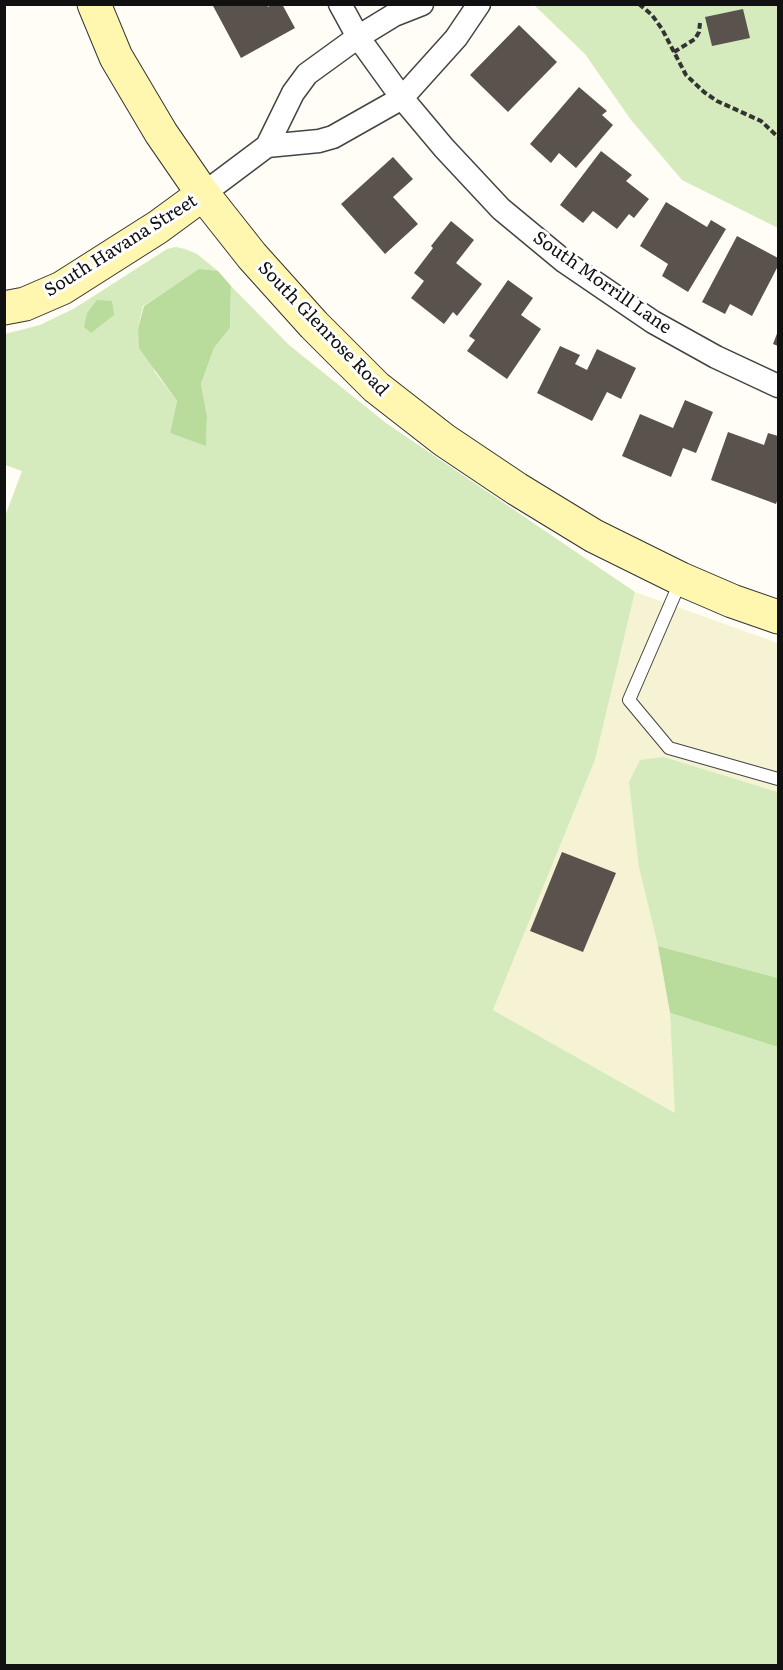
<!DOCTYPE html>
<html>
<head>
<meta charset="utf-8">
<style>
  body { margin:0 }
  #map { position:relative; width:783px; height:1670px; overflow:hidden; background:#fffdf5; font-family:Literata,serif }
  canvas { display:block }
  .frame { position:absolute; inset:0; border:6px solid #111; pointer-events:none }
</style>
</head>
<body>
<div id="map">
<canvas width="783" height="1670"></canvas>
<div class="frame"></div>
</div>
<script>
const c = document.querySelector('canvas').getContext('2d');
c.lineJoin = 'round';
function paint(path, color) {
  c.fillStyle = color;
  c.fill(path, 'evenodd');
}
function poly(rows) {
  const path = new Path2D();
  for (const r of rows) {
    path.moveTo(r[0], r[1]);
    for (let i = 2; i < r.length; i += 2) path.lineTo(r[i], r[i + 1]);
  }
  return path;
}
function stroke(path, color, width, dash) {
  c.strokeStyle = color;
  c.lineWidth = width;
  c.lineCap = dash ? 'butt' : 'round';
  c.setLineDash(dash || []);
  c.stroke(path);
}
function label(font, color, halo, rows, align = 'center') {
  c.font = font + ' Literata,serif';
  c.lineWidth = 6;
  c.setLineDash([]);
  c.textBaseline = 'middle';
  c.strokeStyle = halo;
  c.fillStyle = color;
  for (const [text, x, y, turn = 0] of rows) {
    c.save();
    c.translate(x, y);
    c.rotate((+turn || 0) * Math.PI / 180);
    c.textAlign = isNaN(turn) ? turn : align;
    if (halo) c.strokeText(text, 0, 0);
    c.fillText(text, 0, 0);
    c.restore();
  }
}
const farmland = poly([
  [635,592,778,643,778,792,664,757,639,868,658,946,670,1013,676,1114,493,1010,595,760]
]);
const green = poly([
  [534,5,778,5,778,228,682,180,631,120,585,54],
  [176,247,185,249,197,254,218,271,199,270,143,306,138,327,155,372,177,401,170,433,206,445,207,416,201,384,214,348,230,328,231,286,289,345,386,423,635,592,595,760,493,1010,675,1113,670,1013,778,1047,778,1665,5,1665,4,519,22,471,5,465,5,334,40,325,75,308,167,249],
  [664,757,778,792,778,978,658,946,639,868,629,782,640,760]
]);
const forest = poly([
  [199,269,218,271,231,286,230,328,214,348,201,384,207,416,206,446,170,433,177,401,139,348,138,328,144,306],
  [97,300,112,301,114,315,91,333,84,327,87,313],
  [658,946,778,978,778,1047,670,1013]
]);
const building = poly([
  [212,4,267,4,268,7,272,4,282,4,295,28,241,58],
  [743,9,750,38,712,46,705,17],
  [519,25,557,62,508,112,470,75],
  [579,87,607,111,602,115,613,125,576,168,559,153,551,163,530,144],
  [601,151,632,175,626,181,649,199,634,218,629,214,617,229,593,211,583,223,560,205],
  [393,157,413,179,393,197,418,224,385,254,341,204],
  [666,202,707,227,711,220,726,229,688,292,662,276,668,264,640,246],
  [451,221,474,240,456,263,482,284,457,316,453,312,444,324,411,298,424,281,414,273,433,248,431,246],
  [737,236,778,258,778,266,752,316,730,304,725,314,702,302],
  [508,280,533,298,521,315,541,329,507,379,467,351,475,340,469,336],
  [778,331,778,346,773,344],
  [560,346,580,355,575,364,587,370,597,349,636,368,621,399,607,392,592,421,537,393],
  [685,400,713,412,696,453,683,448,671,477,622,456,640,414,673,428],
  [728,432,764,445,768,433,778,436,778,498,776,504,711,480],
  [562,852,616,873,583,952,530,931]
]);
const path = poly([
  [639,4,652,15,662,29,686,75,704,92,717,101,761,121,778,137],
  [674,52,695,39,699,32,700,23]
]);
const lane = poly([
  [681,580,629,700,669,748,778,779]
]);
const street = poly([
  [340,4,358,37,402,98,444,148,501,209,565,262,653,322,716,357,778,386],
  [267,146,319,141,333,137,402,98,456,38,479,4],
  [203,194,267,146,293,93,307,74,358,37,394,15,422,4]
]);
const secondary = poly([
  [94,4,116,57,161,133,203,194,252,256,314,325,376,387,444,440,517,489,594,536,681,579,732,601,778,617],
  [4,308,25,304,62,288,158,227,203,194]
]);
const streetNames = [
  ["South Havana Street",121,246,-32],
  ["South Morrill Lane",602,283,35],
  ["South Glenrose Road",323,329,46]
];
paint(farmland, '#f6f3d4');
paint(green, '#d5ebbd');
paint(forest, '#b9dc9c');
paint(building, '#5a524d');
stroke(lane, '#444', 14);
stroke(street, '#444', 25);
stroke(secondary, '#333', 35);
stroke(path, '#333', 4, [6, 3]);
stroke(lane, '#fff', 12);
stroke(street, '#fff', 22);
stroke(secondary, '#fff6b0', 33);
label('18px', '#111', '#fff', streetNames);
</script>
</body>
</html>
